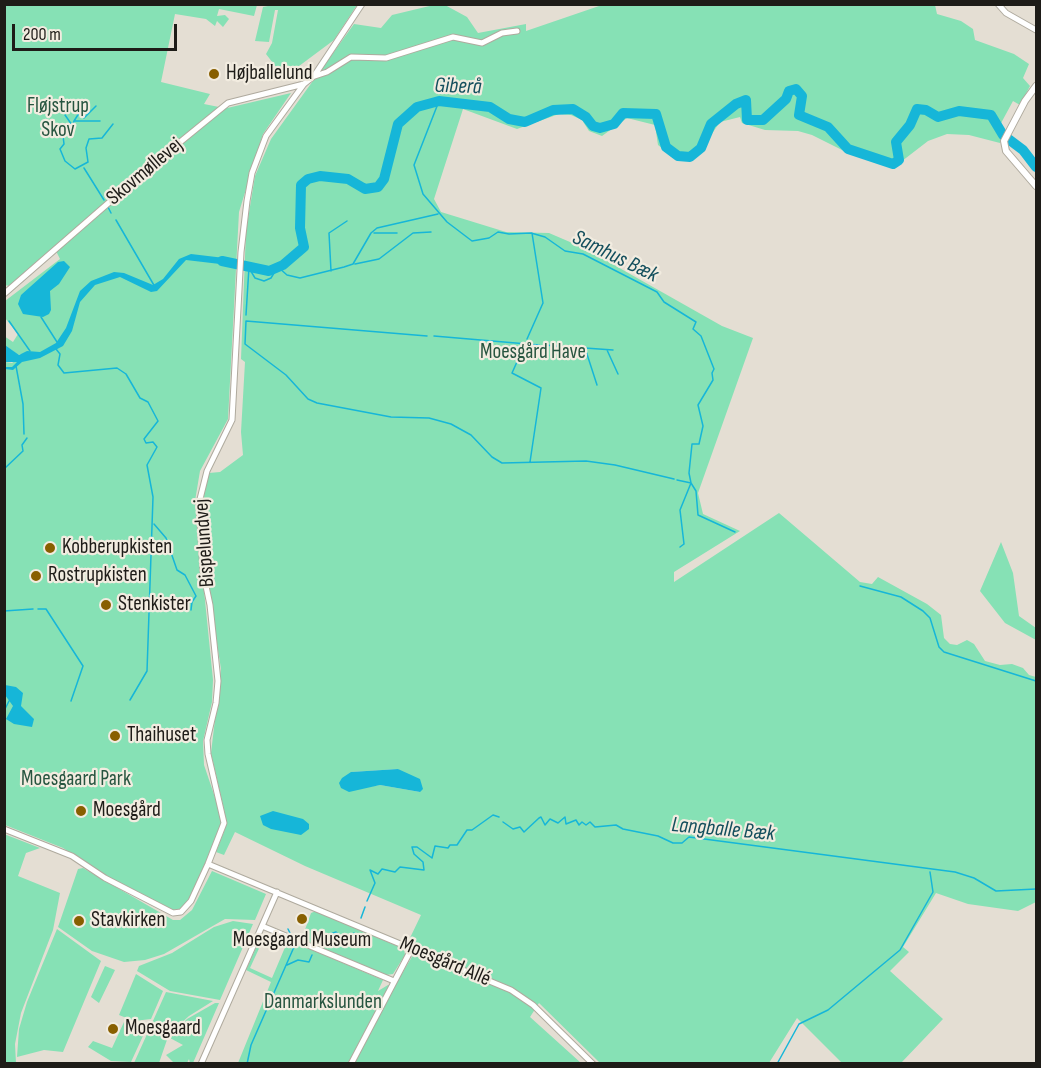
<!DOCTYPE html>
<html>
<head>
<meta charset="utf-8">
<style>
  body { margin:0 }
  #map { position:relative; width:1041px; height:1068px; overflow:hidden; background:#e4ded3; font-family:"Sofia Sans Condensed",sans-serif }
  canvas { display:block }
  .frame { position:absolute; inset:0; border:6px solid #1e1c18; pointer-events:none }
  .scale { position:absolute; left:12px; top:24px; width:165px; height:27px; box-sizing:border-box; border:3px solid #1e1c18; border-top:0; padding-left:8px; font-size:18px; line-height:21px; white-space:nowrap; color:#1e1c18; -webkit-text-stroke:4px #f2ece0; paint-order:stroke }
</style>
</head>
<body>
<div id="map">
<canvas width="1041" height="1068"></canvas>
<div class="frame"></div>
<div class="scale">200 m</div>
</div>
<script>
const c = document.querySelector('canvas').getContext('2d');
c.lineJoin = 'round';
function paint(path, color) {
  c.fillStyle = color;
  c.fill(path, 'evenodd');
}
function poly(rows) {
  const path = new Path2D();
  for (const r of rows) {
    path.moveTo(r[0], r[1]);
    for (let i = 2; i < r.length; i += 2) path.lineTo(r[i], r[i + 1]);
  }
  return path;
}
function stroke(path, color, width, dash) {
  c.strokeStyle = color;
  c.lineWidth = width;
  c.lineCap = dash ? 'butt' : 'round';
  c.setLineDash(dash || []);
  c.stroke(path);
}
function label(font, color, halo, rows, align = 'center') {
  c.font = font + ' "Sofia Sans Condensed",sans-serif';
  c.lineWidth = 4.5;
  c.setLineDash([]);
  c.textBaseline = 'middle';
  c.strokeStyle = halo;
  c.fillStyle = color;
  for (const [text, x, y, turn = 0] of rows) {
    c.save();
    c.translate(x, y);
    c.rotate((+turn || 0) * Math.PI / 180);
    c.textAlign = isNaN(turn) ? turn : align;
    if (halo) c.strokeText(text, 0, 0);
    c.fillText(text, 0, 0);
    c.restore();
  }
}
const green = poly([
  [438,4,445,5,467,17,478,33,526,24,526,31,602,5,935,5,937,14,961,21,973,29,975,40,1014,54,1029,64,1023,78,1030,86,1020,105,1013,101,1000,125,1005,132,1000,143,969,135,947,134,928,141,893,168,844,151,812,135,798,131,765,130,742,123,740,117,720,122,695,158,679,161,658,145,655,125,627,118,602,136,589,131,582,120,571,115,559,114,517,129,463,109,434,199,441,212,506,232,549,233,584,248,722,326,753,338,698,493,703,514,740,531,674,572,674,582,779,513,860,582,872,584,878,577,927,604,941,615,944,638,950,644,957,645,967,640,974,644,985,661,1000,665,1012,664,1023,668,1029,675,1036,677,1036,902,1018,911,968,904,936,893,903,947,909,952,890,971,943,1019,901,1063,842,1063,797,1018,769,1063,600,1063,539,1003,530,1017,581,1063,238,1063,271,982,246,970,259,941,262,942,250,968,272,978,286,945,298,944,383,980,378,991,388,985,394,987,413,955,409,940,421,915,305,866,235,832,224,855,216,852,225,829,225,814,211,753,221,669,206,573,202,502,209,473,220,472,243,455,241,432,245,362,241,359,246,231,255,176,271,139,354,24,381,28,392,15],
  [398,769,420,792,380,785,354,789,351,772],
  [4,5,357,5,334,40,291,72,276,67,266,54,272,43,278,10,275,10,269,42,255,41,263,7,268,7,257,5,254,16,219,9,217,16,225,15,229,19,223,27,217,21,215,26,206,19,175,14,161,82,210,94,204,104,219,107,10,286,4,285],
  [291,93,263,134,239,212,228,419,200,471,195,501,213,680,212,702,203,741,204,765,222,818,219,830,192,896,182,909,169,910,107,877,63,848,5,825,5,362,12,363,22,354,18,355,5,345,4,336,13,342,18,334,5,318,5,301,60,259,56,251,223,109],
  [1001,542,1013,573,1019,616,1036,628,1036,640,1005,623,980,591],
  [4,834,40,848,26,853,18,876,60,893,53,930,21,1013,15,1044,16,1063,5,1063],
  [83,868,173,920,180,920,192,910,212,871,266,894,255,920,225,919,164,954,145,960,124,962,92,951,58,927,78,869],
  [316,911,404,949,405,955,393,974,386,975,305,941,302,937,306,927,311,913],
  [233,921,253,924,220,1000,170,991,137,971,139,966,172,953,214,927],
  [57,929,101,961,63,1052,44,1050,17,1057,19,1029,27,1002],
  [105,966,115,970,99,1003,91,997],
  [136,974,163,991,151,1019,134,1021,119,1015],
  [166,992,213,1001,189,1016,169,1034,159,1063,134,1063],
  [215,1003,219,1003,193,1063,190,1063,189,1059,187,1063,174,1063,166,1055,183,1045,170,1038,170,1036,187,1019],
  [124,1022,148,1025,131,1062,111,1061,88,1047,93,1041,112,1048]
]);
const water = poly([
  [191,254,233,259,237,260,237,266,186,260,157,291,151,292,120,277,95,285,80,302,72,331,63,346,40,358,22,362,13,370,5,369,5,367,12,367,17,362,5,362,5,345,19,355,27,351,40,352,56,343,66,328,80,291,91,281,114,272,124,273,153,285,163,279,179,259],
  [64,261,70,267,59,284,50,291,51,310,49,314,43,317,23,314,18,304,21,295,58,262],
  [5,685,16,687,23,693,21,706,34,719,32,727,14,724,6,719,13,706,5,695],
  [398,769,420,779,423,789,420,792,380,785,349,792,341,788,339,783,342,778,351,772],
  [273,811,303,819,309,824,309,829,301,835,271,829,263,825,260,816]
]);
const stream = poly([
  [439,101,414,165,423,194,447,222,472,241,489,238,498,232,509,234,531,233,545,237,565,251,583,254,657,292,664,302,696,322,693,329,701,336,714,369,712,373,713,380,698,405,703,426,699,444,692,444,689,473,691,483,680,510,684,544,680,547],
  [65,115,72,125],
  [84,118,96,106],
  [74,121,86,102],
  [100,121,74,121,71,131,63,136,64,144,60,149,65,161,75,169,88,162,86,148,89,139,102,138,113,124],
  [84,168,104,200],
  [108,207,111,213],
  [116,220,155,287],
  [374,233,397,233],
  [355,264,379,259,413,233,431,232],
  [278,267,287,275,300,278,344,267,353,264,371,233,377,228,438,214],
  [249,268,255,278,264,281,271,278,277,268],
  [331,271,329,233,347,221],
  [246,315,249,267],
  [41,317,57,342],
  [9,321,30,351],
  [427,336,246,321,245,344,286,375,308,399,317,403,391,417,429,418,451,424,471,435,492,457,502,463,586,461,615,465,674,479],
  [434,336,539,345],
  [527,339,543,303,532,233],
  [525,344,512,373,541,388,530,462],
  [545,345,579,348],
  [56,349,60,354,58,365,64,373,117,368,126,374,140,398,148,402,158,421,144,439,146,443,153,442,157,447,147,465,153,497,147,671,130,700],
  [607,350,618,374],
  [16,366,23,404,24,434],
  [597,385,585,348,613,350],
  [4,469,23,451,22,445,27,438],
  [677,480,691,483,696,491,698,515,735,532],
  [154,524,166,538,177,570,185,575,196,596,192,602,191,610],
  [860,586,901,597,923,611,930,618,939,647,944,652,1036,681],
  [38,609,46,609,83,666,71,701],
  [4,611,33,609],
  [4,711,9,701],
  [503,822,513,829,520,827,524,832,539,818,541,817,545,825,550,819,558,823,565,817,566,824,576,820,579,825,582,822,586,825,590,822,595,827,616,825,623,829,658,836,673,843,682,843,689,837,955,872,974,878,996,891,1036,889],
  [367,901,375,883,370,870,378,874,382,869,395,872,400,867,424,870,423,862,414,854,412,847,417,847,432,858,435,846,448,848,450,845,457,845,467,830,472,830,493,815,499,817],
  [361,918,365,907],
  [288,929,290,933],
  [319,943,325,936,336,932,344,939,349,939,354,933],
  [287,965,298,960,309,962,312,955],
  [247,1064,251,1045,294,947],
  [777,1064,799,1024,828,1010,900,950,933,892,930,872]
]);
const river = poly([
  [222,261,269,271,283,265,304,247,300,228,301,185,308,179,320,176,348,179,365,189,378,187,384,179,398,124,417,107,439,101,490,107,509,119,525,122,553,110,573,109,586,117,593,126,600,128,614,124,623,113,656,114,666,147,678,156,690,157,701,148,711,124,736,104,746,100,747,120,763,120,786,99,789,91,796,89,802,96,799,115,828,127,848,149,893,164,899,160,896,142,910,125,917,109,926,110,938,117,959,111,991,115,1003,135,1023,150,1036,167]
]);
const minor = poly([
  [998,4,1006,13,1036,30],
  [315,76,327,72,351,57,386,58,453,37,482,43,502,33,517,31],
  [4,294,152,165,228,103,304,84],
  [4,829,72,856,105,878,173,913,181,912,191,901,208,864,224,823,208,754,207,740,216,703,218,681,210,605,203,572,199,503,207,471,232,420,241,252,247,201,252,173,266,136,304,84,314,76,362,4],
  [208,864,511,990,533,1005,593,1064],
  [262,926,394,981],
  [201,1064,277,892],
  [351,1064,412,948]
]);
const tertiary = poly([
  [1036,86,1025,101,1004,141,1006,151,1036,186]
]);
const markers = [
  [214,74,6,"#885f00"],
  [50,548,6,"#885f00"],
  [36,576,6,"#885f00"],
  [106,605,6,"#885f00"],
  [115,736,6,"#885f00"],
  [81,811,6,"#885f00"],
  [302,919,6,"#885f00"],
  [79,921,6,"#885f00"],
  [113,1029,6,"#885f00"]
];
const poiNames = [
  ["Højballelund",226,74],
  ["Kobberupkisten",62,548],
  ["Rostrupkisten",48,576],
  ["Stenkister",118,605],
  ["Thaihuset",127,736],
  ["Moesgård",93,811],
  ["Stavkirken",91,921],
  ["Moesgaard Museum",302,941,"center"],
  ["Moesgaard",125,1029]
];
const parkNames = [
  ["Fløjstrup",58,107],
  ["Skov",58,131],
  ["Moesgård Have",533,353],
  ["Moesgaard Park",76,780],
  ["Danmarkslunden",323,1003]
];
const streetNames = [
  ["Skovmøllevej",145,172,-40],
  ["Bispelundvej",205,543,-94],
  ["Moesgård Allé",445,962,23]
];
const waterNames = [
  ["Giberå",458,87,2],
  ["Samhus Bæk",615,257,26],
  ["Langballe Bæk",723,830,5]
];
paint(green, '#86e1b5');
paint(water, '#16b6d8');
stroke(stream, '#16b6d8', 1.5);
stroke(river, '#16b6d8', 10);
stroke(minor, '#afaa9e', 7);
stroke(tertiary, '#afaa9e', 8);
stroke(minor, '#fff', 5);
stroke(tertiary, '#fff', 6);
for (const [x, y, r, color] of markers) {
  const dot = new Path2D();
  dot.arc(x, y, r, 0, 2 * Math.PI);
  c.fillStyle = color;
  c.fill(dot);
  stroke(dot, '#f2ece0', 2);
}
label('21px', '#1e1c18', '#f2ece0', poiNames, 'left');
label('21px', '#275540', '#f2ece0', parkNames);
label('21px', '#1e1c18', '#f2ece0', streetNames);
label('italic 22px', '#144f5d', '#f2ece0', waterNames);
</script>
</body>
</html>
